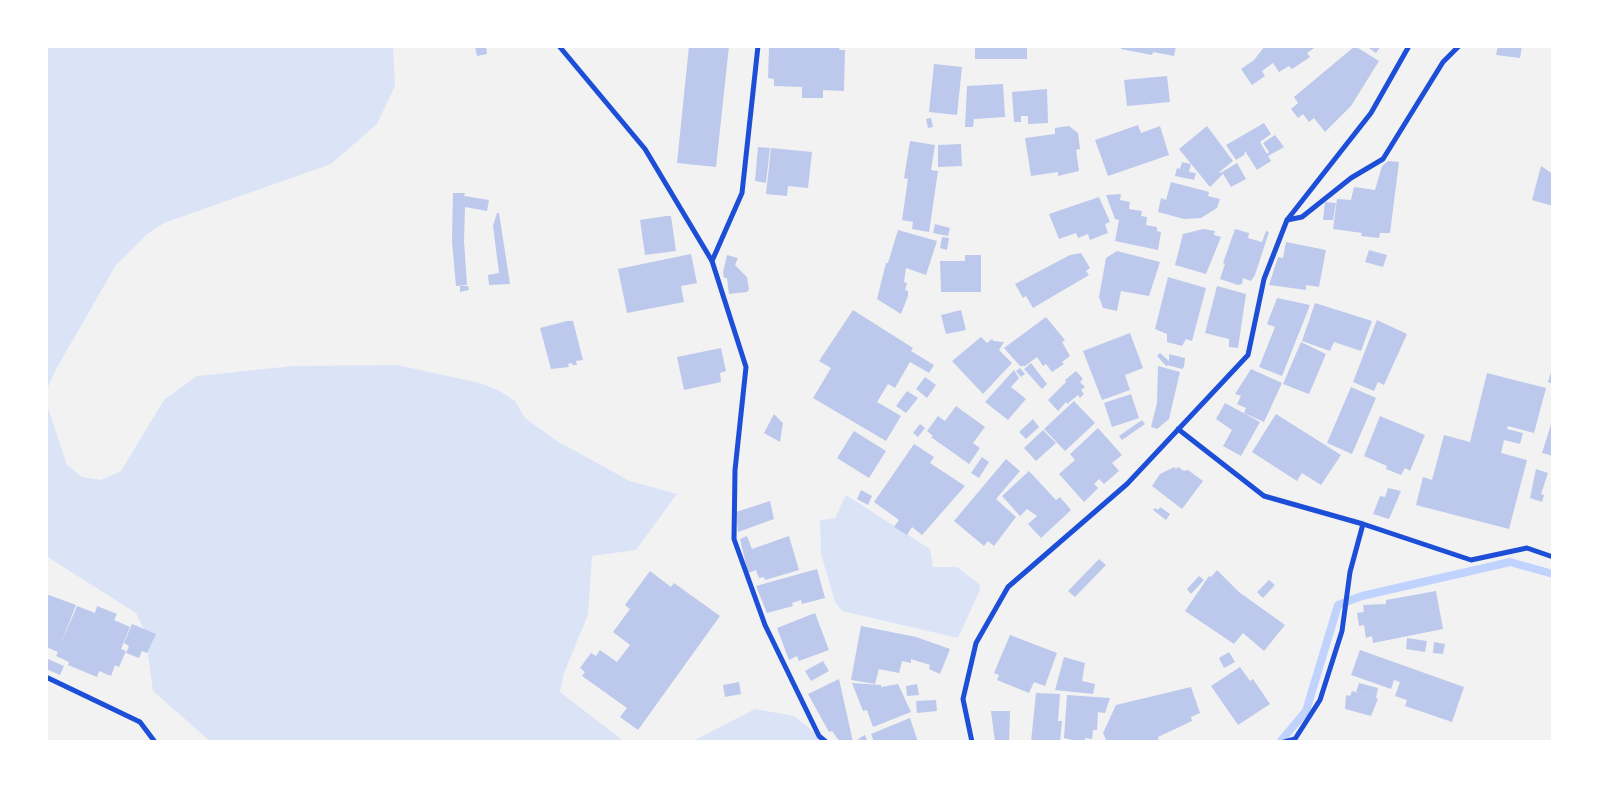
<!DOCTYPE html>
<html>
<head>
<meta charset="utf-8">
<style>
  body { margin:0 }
  #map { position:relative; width:1599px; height:788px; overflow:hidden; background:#f2f2f2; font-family:"Asap Condensed",sans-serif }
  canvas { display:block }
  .frame { position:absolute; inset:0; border:48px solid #fff; pointer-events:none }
</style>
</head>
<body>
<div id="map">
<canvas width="1599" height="788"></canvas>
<div class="frame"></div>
</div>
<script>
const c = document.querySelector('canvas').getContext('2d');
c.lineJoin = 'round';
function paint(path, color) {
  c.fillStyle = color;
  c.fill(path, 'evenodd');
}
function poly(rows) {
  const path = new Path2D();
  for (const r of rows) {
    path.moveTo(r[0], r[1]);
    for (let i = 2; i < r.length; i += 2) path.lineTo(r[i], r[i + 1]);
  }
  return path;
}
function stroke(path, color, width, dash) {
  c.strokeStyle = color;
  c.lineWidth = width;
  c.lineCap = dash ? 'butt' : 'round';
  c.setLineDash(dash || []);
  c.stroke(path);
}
const green = poly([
  [48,46,393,46,395,86,377,124,331,164,164,223,146,235,116,265,55,371,47,389,48,408,67,465,82,477,101,480,121,471,164,400,197,376,293,366,397,365,480,383,498,390,515,401,525,418,557,441,630,481,677,494,636,550,592,556,588,615,564,673,560,692,625,742,211,742,153,691,145,632,136,613,46,556,46,48],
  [846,495,930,549,933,567,957,567,980,585,980,590,958,638,842,611,835,602,821,554,820,520,835,518],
  [755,709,794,716,819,736,819,742,691,742]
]);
const stream = poly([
  [1280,742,1306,711,1338,605,1362,596,1510,562,1553,574]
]);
const building = poly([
  [475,46,486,46,487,54,477,56],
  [689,46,729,46,716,167,677,163],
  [776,46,840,46,839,50,845,50,844,91,823,90,823,98,802,98,802,87,774,86,774,79,768,78,769,48],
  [975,46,1027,46,1027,59,975,59],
  [1122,46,1176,46,1174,56,1153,52,1152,55,1121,49],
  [1265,46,1317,46,1307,53,1310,57,1292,69,1289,66,1279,72,1273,63,1262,71,1265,76,1252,85,1241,69,1254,60],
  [1355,46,1379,61,1351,106,1325,132,1314,118,1309,122,1303,114,1298,118,1291,109,1298,103,1294,97],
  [1366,46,1381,46,1376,53],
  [1498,46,1522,46,1520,58,1496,55],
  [934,64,962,67,957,115,929,112],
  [1167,76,1170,102,1127,106,1124,80],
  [1003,84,1005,117,974,119,973,127,965,127,967,86],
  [1047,89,1048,123,1028,124,1028,116,1021,116,1021,122,1014,122,1012,92],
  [931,118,933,127,928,128,926,119],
  [1264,123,1271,134,1260,142,1267,154,1269,152,1263,143,1275,135,1284,147,1268,156,1271,161,1257,170,1245,151,1244,155,1236,160,1226,145],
  [1138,125,1141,133,1160,126,1169,155,1108,176,1095,140],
  [1069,126,1078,133,1080,149,1076,150,1079,171,1058,176,1058,172,1031,176,1025,138,1055,134,1055,128],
  [1207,126,1233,161,1218,173,1221,172,1223,174,1210,187,1179,149],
  [910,141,935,145,931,170,938,171,929,232,912,229,913,222,902,220,908,179,904,178],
  [961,144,962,166,938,167,938,145],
  [758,147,770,148,766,183,755,181],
  [771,148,812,152,808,188,788,186,787,196,766,194],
  [1388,161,1399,162,1390,233,1380,233,1379,238,1361,236,1362,233,1333,229,1337,199,1351,200,1354,187,1375,190,1382,166],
  [1182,162,1191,164,1189,172,1196,173,1194,180,1175,176,1177,168,1180,169],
  [1237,163,1246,179,1231,187,1222,172],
  [1541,166,1553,174,1553,206,1532,200],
  [1171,182,1209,192,1208,196,1220,199,1217,208,1201,218,1184,219,1158,212,1161,198,1166,200],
  [453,193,465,193,464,196,489,200,487,211,465,207,464,241,467,285,456,286,452,241],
  [1121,194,1120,200,1130,202,1129,209,1142,211,1141,216,1147,217,1146,225,1157,227,1157,231,1161,232,1158,250,1115,241,1119,220,1115,219,1106,195],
  [1099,197,1110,222,1105,224,1108,233,1090,240,1088,234,1078,238,1076,233,1059,239,1049,214],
  [1325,202,1336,203,1333,220,1323,220],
  [497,213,499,213,510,284,489,285,488,275,499,273,493,226],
  [666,216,671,216,676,251,645,255,640,220],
  [935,224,950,228,948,236,933,233],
  [1203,229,1215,231,1214,235,1221,237,1206,274,1175,265,1183,234],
  [1235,229,1249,233,1248,238,1262,242,1266,231,1269,232,1255,275,1251,281,1243,278,1242,284,1238,285,1220,279,1225,264,1223,263],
  [898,230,937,241,926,275,906,268,904,282,907,283,905,290,908,291,908,296,901,314,877,299,886,263,888,263],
  [942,237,949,238,947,250,940,248],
  [1286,242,1326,250,1319,287,1306,285,1306,290,1269,285,1278,257,1283,258],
  [1369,250,1387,255,1383,267,1365,262],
  [1117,251,1160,262,1149,296,1121,291,1117,311,1103,308,1099,297,1106,258],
  [1081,253,1090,268,1086,271,1089,275,1033,308,1026,296,1023,298,1015,284,1070,255],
  [691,254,697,283,681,286,684,302,627,313,618,269],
  [727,255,738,258,735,265,747,277,749,289,747,292,729,294,727,278,724,278,723,272],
  [965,255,981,255,981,292,941,292,940,261,965,261],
  [1168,277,1206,288,1192,341,1186,339,1182,346,1167,342,1167,334,1155,329],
  [460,286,468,286,469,290,460,292],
  [1217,286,1246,294,1238,348,1229,347,1229,339,1205,333],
  [1277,298,1310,305,1282,376,1259,367,1275,327,1267,324],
  [1315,303,1372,321,1361,351,1334,342,1330,351,1302,341],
  [853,310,913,348,911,351,934,365,929,373,910,362,895,388,888,384,877,402,901,416,886,441,813,398,831,368,819,361],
  [961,310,966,330,946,334,941,315],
  [1046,317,1065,340,1062,342,1070,356,1062,362,1064,364,1052,372,1046,364,1043,366,1037,357,1025,366,1020,366,1004,348],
  [1377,320,1407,334,1384,385,1378,382,1374,391,1353,382],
  [567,321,573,321,583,360,576,361,577,365,572,365,572,363,568,364,569,367,551,369,540,328],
  [1130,333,1143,368,1125,375,1130,390,1102,400,1083,351],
  [981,337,987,343,992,339,994,341,1004,342,999,350,1012,363,983,394,952,361],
  [1301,342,1326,354,1309,394,1283,384],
  [721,348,726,371,720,373,721,382,684,390,677,357],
  [1160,353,1169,361,1169,354,1185,358,1184,367,1182,369,1167,365,1167,367,1157,356],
  [1031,363,1047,384,1042,389,1024,369],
  [1158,366,1180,372,1169,419,1157,429,1151,427,1157,403],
  [1553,366,1553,384,1548,382],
  [1020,368,1025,374,1021,377,1016,371],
  [1251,369,1282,383,1264,422,1244,413,1246,408,1237,404,1241,396,1235,394],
  [1014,370,1019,378,1011,387,1026,399,1008,420,985,402],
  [1076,371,1083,379,1080,382,1085,387,1081,390,1084,394,1080,398,1078,395,1067,404,1066,402,1058,411,1048,400,1066,382,1065,380],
  [1487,373,1546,388,1534,433,1508,426,1507,429,1523,433,1520,444,1504,440,1501,453,1527,460,1509,529,1416,505,1423,477,1432,480,1444,435,1470,442],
  [925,377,936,385,927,398,916,389],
  [1351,387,1376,398,1352,454,1327,443],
  [907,391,918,398,906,413,896,406],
  [1131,394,1139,418,1112,427,1104,403],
  [1074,401,1095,423,1065,451,1044,429],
  [1225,403,1260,422,1241,456,1223,446,1232,430,1216,419],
  [956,406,985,427,973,443,980,448,969,464,931,437,933,436,927,431,938,416,945,421],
  [774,414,783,423,780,442,764,433],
  [1276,414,1341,455,1321,485,1302,473,1297,481,1252,452],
  [1380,416,1425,435,1410,471,1405,468,1401,475,1386,469,1387,466,1364,456],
  [1553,418,1553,456,1542,453],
  [1033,419,1039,427,1026,439,1019,432],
  [1142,420,1145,424,1122,440,1119,436],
  [920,424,925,428,918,437,913,433],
  [1098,428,1122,455,1112,463,1119,471,1104,484,1099,479,1094,484,1098,488,1084,502,1059,474,1075,460,1070,454],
  [1043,430,1056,443,1036,461,1024,448],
  [854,431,886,451,869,478,837,458],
  [914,444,934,457,930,463,965,486,922,535,912,527,907,535,894,527,899,520,874,502],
  [982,457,989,462,979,478,971,473],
  [1006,459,1020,471,996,499,1016,517,994,546,988,541,984,546,954,521],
  [1174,467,1176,469,1178,467,1184,471,1188,470,1203,481,1182,509,1152,486,1160,474],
  [1536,469,1548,473,1541,494,1544,495,1542,502,1530,498],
  [1029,471,1056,500,1060,497,1071,510,1041,538,1028,524,1037,516,1027,509,1020,516,1002,496],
  [1388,488,1401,491,1389,519,1373,514,1380,496,1385,497],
  [861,490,872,496,868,505,857,499],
  [770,501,774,519,738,532,736,512],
  [1160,507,1170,514,1166,520,1153,510,1155,508,1158,510],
  [747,536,752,549,789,536,799,570,765,580,764,577,759,578,756,570,748,573,740,539],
  [1099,559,1106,565,1075,597,1068,591],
  [817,569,825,598,802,604,801,600,792,603,793,606,767,613,756,586],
  [1217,570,1239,592,1285,625,1264,651,1243,633,1234,644,1185,611,1209,576,1211,577],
  [650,571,671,587,674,583,720,616,638,730,620,717,627,708,582,676,585,672,580,668,591,653,596,656,600,650,617,662,630,645,613,632,630,609,625,605],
  [1199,576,1204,580,1191,594,1187,589],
  [1269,580,1275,585,1263,598,1257,592],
  [1436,591,1443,629,1373,643,1372,636,1366,638,1364,625,1359,626,1357,613,1364,612,1363,605,1386,604,1386,600],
  [46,594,76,605,60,646,77,606,95,613,97,606,117,614,114,620,130,627,121,649,126,651,119,667,115,665,111,676,99,671,97,677,68,665,69,662,56,656,58,652,46,647],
  [815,613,829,650,799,661,797,656,789,660,777,628],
  [132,624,156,634,147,653,142,651,139,658,126,653,129,646,124,643],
  [861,626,916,637,950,649,940,674,929,669,930,665,911,659,911,663,902,661,899,673,879,669,875,684,851,680],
  [1010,635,1057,653,1045,686,1034,682,1029,693,997,680,999,675,994,673],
  [1407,638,1427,641,1425,652,1406,649],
  [1434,642,1445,644,1443,654,1433,653],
  [1360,650,1464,687,1452,722,1405,706,1407,700,1395,696,1400,682,1394,680,1391,689,1351,675],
  [1229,652,1235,662,1224,668,1219,658],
  [1064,657,1085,663,1082,681,1095,684,1093,694,1055,690],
  [48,659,64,666,60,675,46,669],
  [823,661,829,671,811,681,805,671],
  [1240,667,1250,681,1253,679,1270,704,1238,725,1211,686],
  [839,679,853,742,840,742,832,731,829,732,808,694],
  [739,682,741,694,725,697,723,685],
  [852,683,881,685,881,687,898,684,911,712,873,727,867,710,863,711],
  [1359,683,1378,688,1376,698,1378,699,1371,716,1345,709,1346,695,1350,696,1352,691,1372,697,1356,692],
  [917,684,919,695,907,696,906,686],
  [1191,687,1200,713,1191,717,1192,721,1158,737,1159,742,1107,742,1103,733,1116,705],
  [1036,693,1060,694,1058,721,1062,721,1060,742,1031,742],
  [1067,695,1110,698,1105,713,1098,712,1097,730,1093,730,1092,739,1085,738,1085,742,1082,742,1064,738],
  [936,700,937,711,917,713,916,701],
  [991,711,1010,711,1009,742,995,742],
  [910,718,918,742,874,742,871,734],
  [865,735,868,742,855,742,858,739,860,742,859,738]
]);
const minor = poly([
  [559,46,645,149,712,261,746,367,735,470,734,539,765,625,819,736,826,742],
  [1287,220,1302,217,1351,178,1383,159,1443,62,1459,46],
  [712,261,742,193,758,46],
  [1178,429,1264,496,1363,524,1471,560,1527,548,1553,557],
  [46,677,140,722,155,742],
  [972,742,963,699,976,643,1008,587,1127,484,1248,355,1264,279,1287,220,1371,113,1409,46],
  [1284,742,1295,739,1320,700,1342,631,1350,572,1363,524]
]);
paint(green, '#dbe4f7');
stroke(stream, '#bfd3fe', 8);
paint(building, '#bdc9ec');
stroke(minor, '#1d4ed8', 5);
</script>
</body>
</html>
